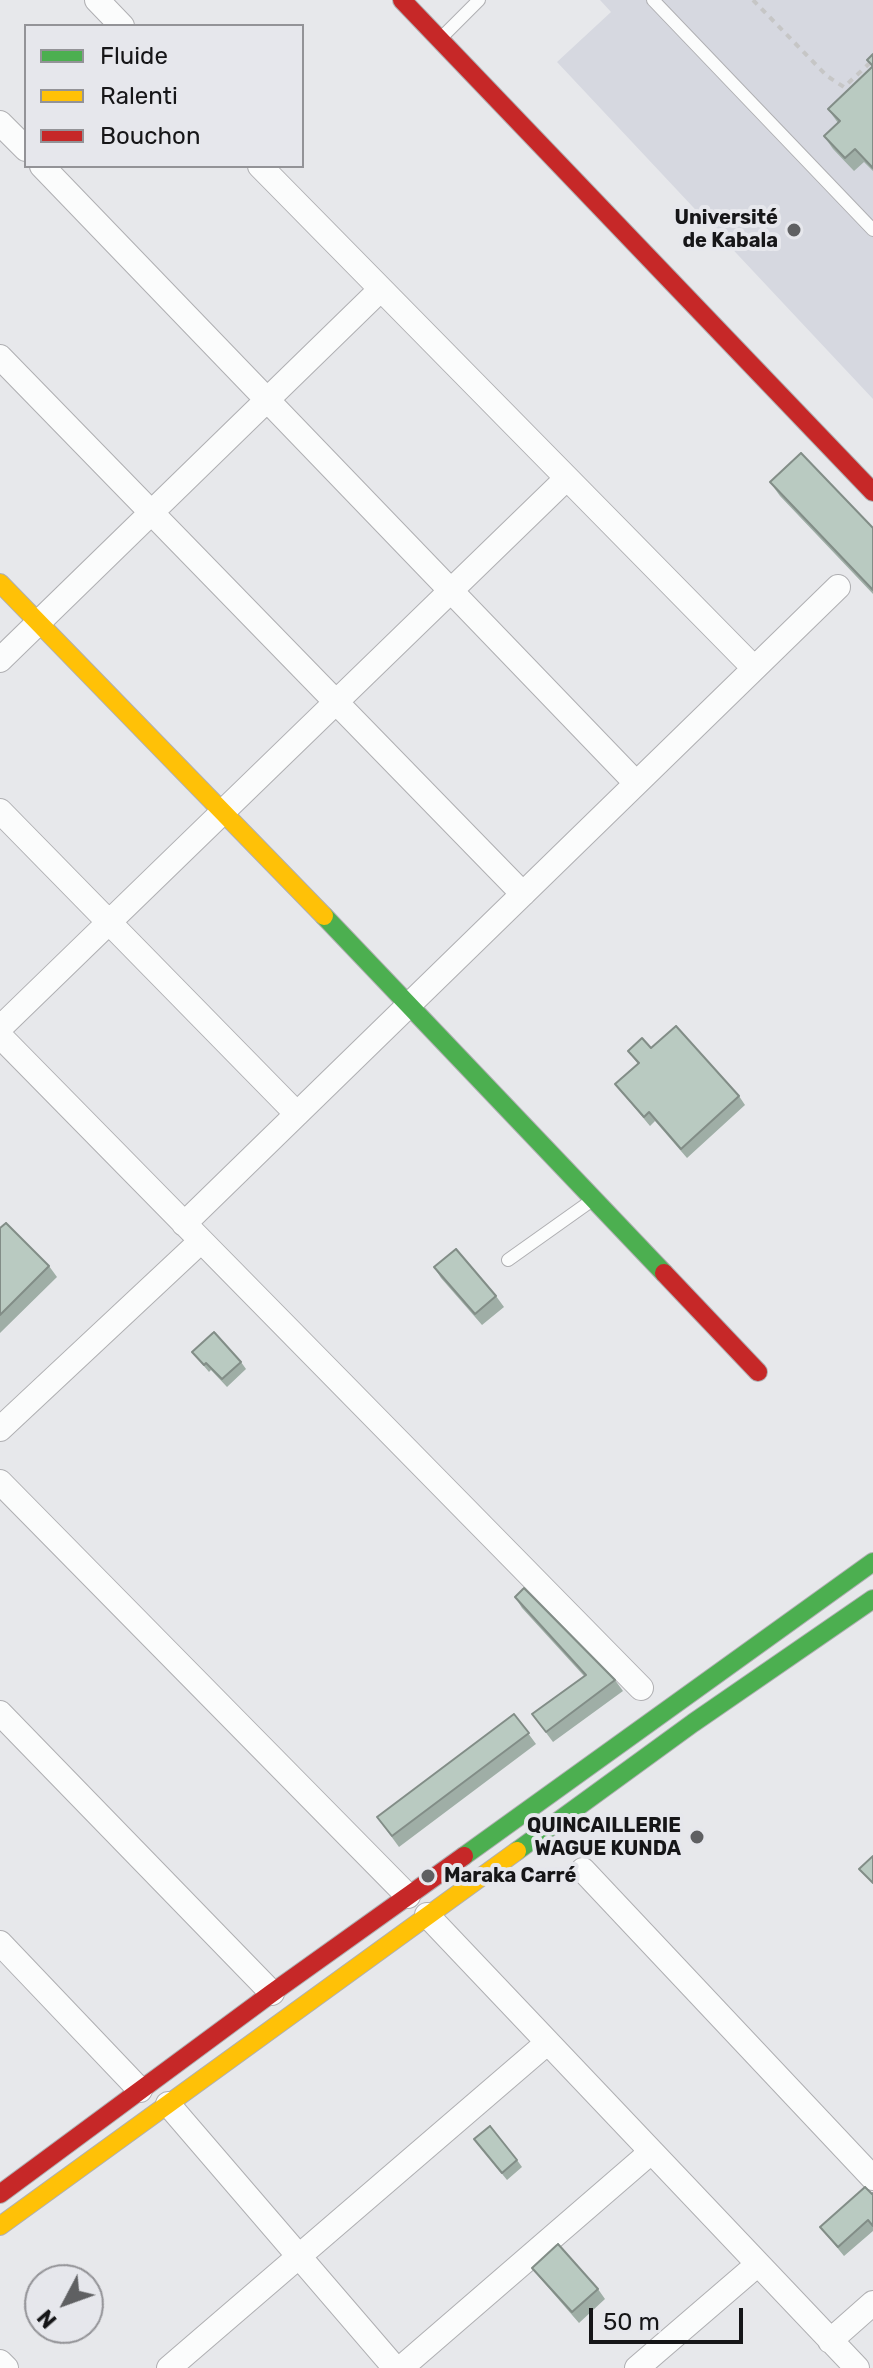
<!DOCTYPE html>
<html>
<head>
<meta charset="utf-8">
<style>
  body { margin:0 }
  #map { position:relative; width:873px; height:2368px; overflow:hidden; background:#e7e8eb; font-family:Rubik,sans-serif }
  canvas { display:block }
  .legend { position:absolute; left:24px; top:24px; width:280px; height:144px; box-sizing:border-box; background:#e6e7ec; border:2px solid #939397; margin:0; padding:10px 14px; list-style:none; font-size:24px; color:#161618 }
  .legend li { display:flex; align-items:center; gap:16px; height:40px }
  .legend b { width:40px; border:2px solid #939397 }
  .north { position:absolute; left:24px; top:2264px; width:80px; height:80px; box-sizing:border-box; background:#e6e7ec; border:2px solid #939397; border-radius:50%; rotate:229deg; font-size:22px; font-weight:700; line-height:32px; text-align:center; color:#161618 }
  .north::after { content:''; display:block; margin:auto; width:28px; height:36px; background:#5f6062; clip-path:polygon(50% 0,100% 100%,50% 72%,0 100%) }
  .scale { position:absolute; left:589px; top:2308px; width:154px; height:36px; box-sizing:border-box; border:4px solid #161618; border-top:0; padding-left:10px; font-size:24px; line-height:28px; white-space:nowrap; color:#161618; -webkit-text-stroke:6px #e6e7ec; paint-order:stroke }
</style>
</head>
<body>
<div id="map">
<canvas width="873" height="2368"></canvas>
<ul class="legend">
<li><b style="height:10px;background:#4caf50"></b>Fluide</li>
<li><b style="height:10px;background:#ffc107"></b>Ralenti</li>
<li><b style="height:10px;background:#c62828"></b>Bouchon</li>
</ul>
<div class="north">N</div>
<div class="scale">50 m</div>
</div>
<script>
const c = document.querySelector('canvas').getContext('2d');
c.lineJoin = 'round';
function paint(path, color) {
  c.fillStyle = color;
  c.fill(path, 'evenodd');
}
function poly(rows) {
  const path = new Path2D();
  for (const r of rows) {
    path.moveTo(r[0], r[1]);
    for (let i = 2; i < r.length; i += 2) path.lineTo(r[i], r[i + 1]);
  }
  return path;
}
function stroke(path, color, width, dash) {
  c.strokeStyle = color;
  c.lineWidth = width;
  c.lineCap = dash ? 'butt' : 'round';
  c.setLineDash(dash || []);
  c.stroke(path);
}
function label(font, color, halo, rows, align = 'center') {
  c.font = font + ' Rubik,sans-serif';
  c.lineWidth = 8;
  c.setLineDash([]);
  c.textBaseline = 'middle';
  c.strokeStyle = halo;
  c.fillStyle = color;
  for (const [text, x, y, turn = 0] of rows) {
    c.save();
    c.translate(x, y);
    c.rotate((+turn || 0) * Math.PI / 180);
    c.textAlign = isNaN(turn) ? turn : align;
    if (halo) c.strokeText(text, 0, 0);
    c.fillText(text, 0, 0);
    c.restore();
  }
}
const built = poly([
  [600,0,873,0,873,399,557,62,611,12]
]);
const path = poly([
  [753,0,827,76,844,87,873,60]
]);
const lane = poly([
  [653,0,873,230],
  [442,37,479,0],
  [508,1260,591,1201]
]);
const street = poly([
  [97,0,122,26],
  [0,123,26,149],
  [42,166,636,783],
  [260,166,754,668],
  [0,357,523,894],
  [0,660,381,289],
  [0,811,297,1114],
  [0,1028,567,478],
  [0,1036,641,1688],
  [184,1224,838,587],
  [0,1429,201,1241],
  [0,1482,408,1896],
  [0,1713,272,1993],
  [583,1870,873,2178],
  [427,1915,857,2368],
  [0,1943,140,2090],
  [168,2104,395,2368],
  [830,2341,873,2303],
  [0,2362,6,2368],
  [169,2368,547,2043],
  [401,2368,651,2152],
  [637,2368,758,2264]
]);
const fast = poly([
  [324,916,664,1273],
  [517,1851,693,1723,873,1599],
  [464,1856,873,1562]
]);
const slow = poly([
  [0,583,324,916],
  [0,2226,517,1851]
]);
const jam = poly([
  [402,0,873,492],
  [664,1273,758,1372],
  [0,2194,272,1993,464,1856]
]);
const wall = poly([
  [873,54,873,171,864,162,854,171,833,149,824,136,838,123,828,109,872,67,867,60],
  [770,482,873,528,873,594,780,496],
  [651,1048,739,1096,745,1105,687,1158,655,1121,650,1126,615,1084,638,1064,628,1051],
  [0,1228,49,1266,57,1277,0,1333],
  [434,1267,496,1296,504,1307,482,1325,441,1278],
  [192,1352,241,1362,246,1369,227,1387,211,1370,209,1372],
  [515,1597,615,1680,623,1691,553,1742,532,1714,584,1676,522,1608],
  [514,1714,536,1744,399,1847,377,1817],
  [474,2139,517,2160,522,2167,507,2180],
  [873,2193,873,2231,844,2256,820,2227],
  [532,2268,598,2289,605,2299,579,2323,540,2278]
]);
const building = poly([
  [873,54,873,66,867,60,873,54],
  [873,66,873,168,855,149,845,158,824,136,840,121,828,109,873,66],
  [801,453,873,528,873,590,770,482,801,453],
  [676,1026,739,1096,681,1149,649,1112,644,1117,615,1084,639,1063,628,1051,642,1038,651,1048,676,1026],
  [6,1223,49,1266,0,1315,0,1228,6,1223],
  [456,1249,496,1296,475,1314,434,1267,456,1249],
  [214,1332,241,1362,222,1379,206,1363,204,1365,192,1352,214,1332],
  [524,1588,615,1680,546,1732,532,1714,586,1675,515,1597,524,1588],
  [514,1714,529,1733,392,1836,377,1817,514,1714],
  [873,1856,873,1883,859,1869,873,1856],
  [490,2126,517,2160,502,2173,474,2139,490,2126],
  [865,2187,872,2194,873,2193,873,2226,868,2220,838,2247,820,2227,865,2187],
  [558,2244,598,2289,572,2312,532,2268,558,2244]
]);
const markers = [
  [794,230,8,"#5f6062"],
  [697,1837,8,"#5f6062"],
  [428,1876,8,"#5f6062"]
];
const poiNames = [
  ["Université",778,218],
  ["de Kabala",778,241],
  ["QUINCAILLERIE",681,1826],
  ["WAGUE KUNDA",681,1849],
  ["Maraka Carré",444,1876,"left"]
];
paint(built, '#d6d8e0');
stroke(lane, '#afafb2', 14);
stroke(street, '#afafb2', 26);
stroke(fast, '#afafb2', 20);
stroke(slow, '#afafb2', 20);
stroke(jam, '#afafb2', 20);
stroke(path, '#c6c6c6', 4, [6, 6]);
stroke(lane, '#fbfcfc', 12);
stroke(street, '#fbfcfc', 24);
stroke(fast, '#4caf50', 18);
stroke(slow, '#ffc107', 18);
stroke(jam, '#c62828', 18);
paint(wall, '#9faea6');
paint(building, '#b9cac1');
stroke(building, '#828d87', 2);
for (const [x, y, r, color] of markers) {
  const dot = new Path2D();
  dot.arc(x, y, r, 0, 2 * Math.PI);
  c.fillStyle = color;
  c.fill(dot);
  stroke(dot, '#e6e7ec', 3);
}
label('bold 20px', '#161618', '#e6e7ec', poiNames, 'right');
</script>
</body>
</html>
